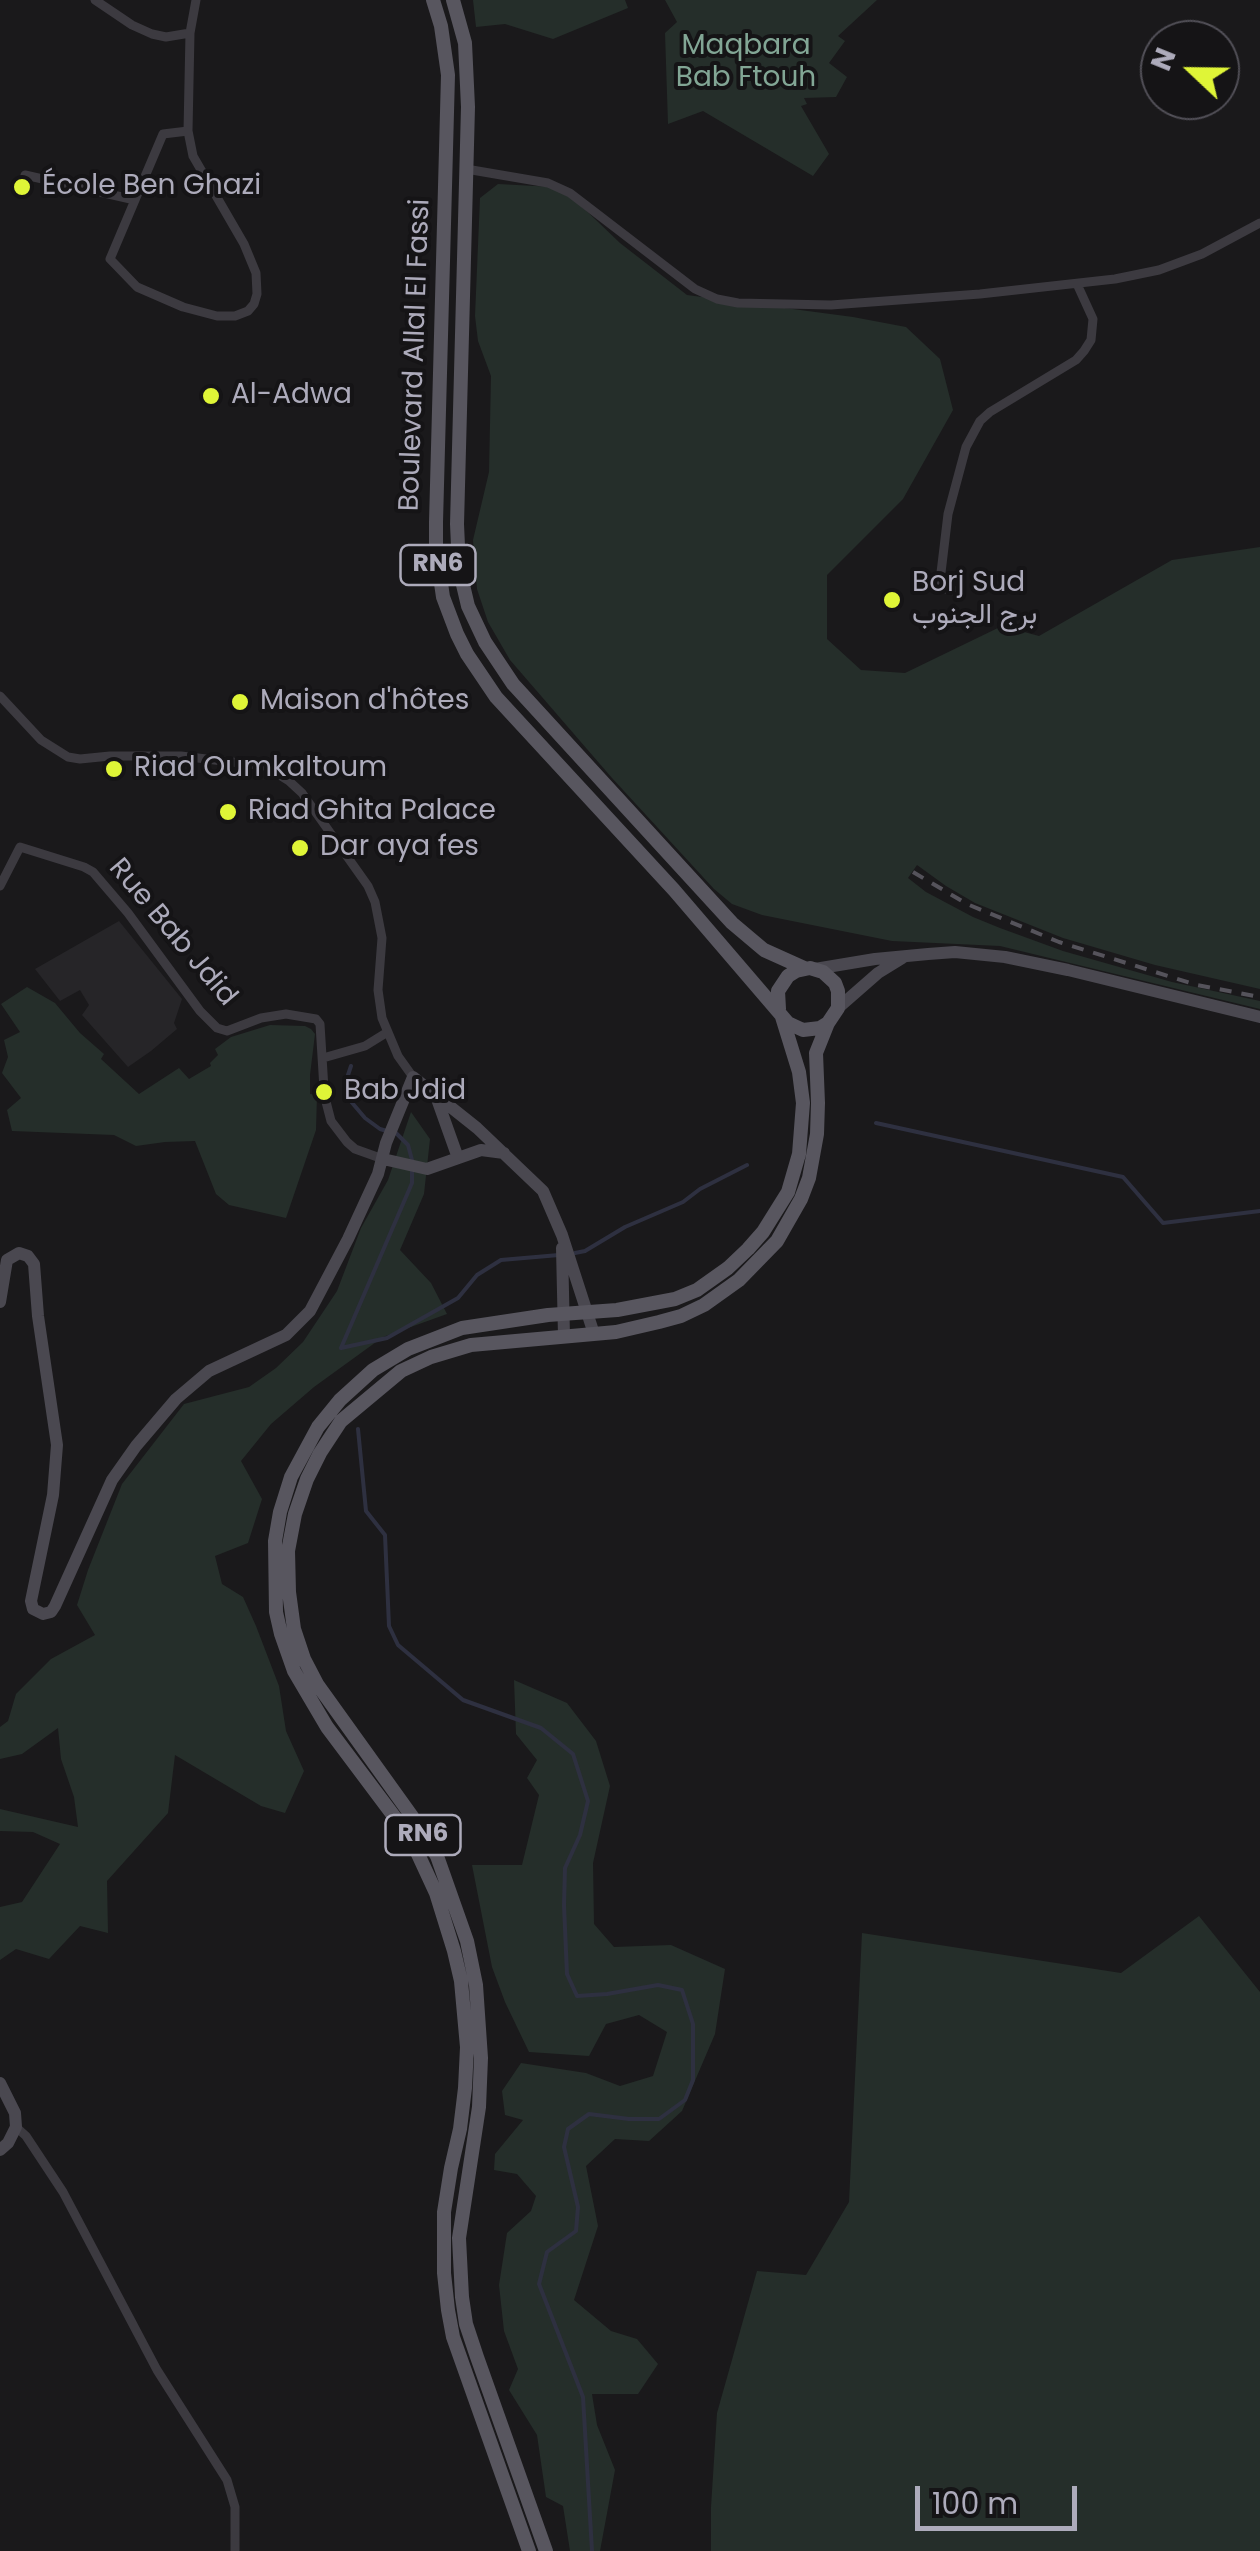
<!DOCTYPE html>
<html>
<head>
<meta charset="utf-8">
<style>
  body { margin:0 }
  #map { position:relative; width:1260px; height:2551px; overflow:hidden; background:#1a191b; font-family:Poppins,sans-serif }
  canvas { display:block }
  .north { position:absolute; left:1140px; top:20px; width:100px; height:100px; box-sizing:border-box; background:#151416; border:2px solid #525058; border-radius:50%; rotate:292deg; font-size:28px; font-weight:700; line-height:40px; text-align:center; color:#adabbb }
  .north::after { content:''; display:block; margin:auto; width:35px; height:45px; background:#dff537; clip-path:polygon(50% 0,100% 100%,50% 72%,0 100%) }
  .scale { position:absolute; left:915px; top:2486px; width:162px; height:45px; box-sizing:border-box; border:5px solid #adabbb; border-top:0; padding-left:12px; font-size:30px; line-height:35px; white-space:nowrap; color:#adabbb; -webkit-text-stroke:8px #151416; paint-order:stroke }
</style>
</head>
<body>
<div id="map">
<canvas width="1260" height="2551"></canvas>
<div class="north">N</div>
<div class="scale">100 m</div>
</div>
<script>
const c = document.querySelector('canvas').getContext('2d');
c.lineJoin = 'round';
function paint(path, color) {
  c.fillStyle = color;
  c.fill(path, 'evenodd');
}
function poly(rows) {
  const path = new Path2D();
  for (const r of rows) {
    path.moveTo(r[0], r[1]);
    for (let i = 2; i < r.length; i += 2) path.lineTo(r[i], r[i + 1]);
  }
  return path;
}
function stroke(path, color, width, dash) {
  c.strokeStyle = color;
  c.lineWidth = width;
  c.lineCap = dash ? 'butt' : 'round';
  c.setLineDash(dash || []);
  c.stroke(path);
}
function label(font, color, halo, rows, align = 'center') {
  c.font = font + ' Poppins,Vazirmatn,sans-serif';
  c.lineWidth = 8;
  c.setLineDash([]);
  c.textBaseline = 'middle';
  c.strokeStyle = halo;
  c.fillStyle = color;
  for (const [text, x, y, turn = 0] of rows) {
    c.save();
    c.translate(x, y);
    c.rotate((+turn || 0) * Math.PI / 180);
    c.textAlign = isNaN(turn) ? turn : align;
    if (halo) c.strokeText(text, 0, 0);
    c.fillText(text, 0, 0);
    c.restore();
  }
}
const built = poly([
  [119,921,182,999,174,1023,177,1029,151,1051,128,1067,82,1015,89,1005,80,990,60,1001,35,969]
]);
const green = poly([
  [473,0,625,0,628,8,553,39,505,24,476,27],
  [665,0,877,0,838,36,845,41,829,63,847,77,836,97,804,98,807,104,801,106,829,154,813,176,703,111,668,124,665,33,677,22],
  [498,184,554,187,573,198,620,243,687,295,853,317,906,327,940,359,953,410,903,499,827,575,827,639,861,670,905,673,1002,626,1039,636,1172,560,1260,547,1260,989,1155,965,1063,938,975,903,946,886,917,865,908,878,926,892,973,917,1000,928,1063,951,1172,982,1260,1001,1260,1009,1000,946,892,941,762,915,732,904,714,889,612,778,510,660,488,622,477,589,473,540,489,472,491,376,478,341,475,316,480,198],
  [27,987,55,1003,80,1033,104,1054,101,1059,139,1094,179,1068,189,1079,211,1066,210,1063,218,1055,215,1049,231,1037,270,1025,305,1026,311,1029,315,1034,310,1075,310,1094,317,1095,316,1130,286,1218,229,1205,216,1194,195,1141,165,1142,136,1146,114,1135,12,1131,7,1110,21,1098,2,1073,8,1057,4,1040,20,1032,1,1004],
  [411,1112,430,1139,424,1194,400,1250,431,1283,447,1314,383,1337,314,1387,271,1424,241,1461,262,1499,248,1543,215,1556,222,1584,243,1597,256,1626,279,1686,286,1731,304,1771,285,1813,261,1806,175,1755,168,1813,107,1881,108,1933,80,1926,49,1959,16,1949,0,1960,0,1907,22,1902,60,1844,33,1832,0,1831,0,1809,78,1827,74,1797,61,1759,58,1728,22,1754,0,1759,0,1727,8,1721,16,1694,51,1659,95,1635,77,1605,88,1570,122,1484,184,1404,249,1387,276,1368,303,1342,337,1291,361,1228,388,1180],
  [514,1680,567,1703,596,1741,610,1786,593,1863,594,1924,614,1947,671,1945,725,1969,715,2034,682,2111,649,2141,615,2139,586,2166,598,2226,574,2300,611,2331,637,2339,658,2364,638,2394,592,2394,597,2425,615,2470,600,2551,570,2551,563,2506,546,2497,537,2435,509,2390,518,2369,504,2331,499,2285,507,2233,531,2211,536,2196,517,2174,494,2170,495,2154,523,2120,505,2115,502,2091,521,2063,586,2073,620,2086,653,2076,667,2032,639,2015,606,2024,589,2056,529,2052,505,2002,492,1967,472,1865,522,1865,539,1795,527,1778,537,1760,516,1734],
  [1199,1916,1260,1992,1260,2551,711,2551,711,2507,717,2413,757,2271,806,2275,849,2202,862,1933,1121,1973]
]);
const stream = poly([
  [351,1066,346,1081,348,1098,365,1118,380,1129,387,1131],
  [876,1123,1123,1177,1163,1223,1260,1211],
  [575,1253,585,1251,625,1227,683,1202,700,1189,747,1165],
  [341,1348,412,1183,412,1160,408,1145,396,1133],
  [341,1348,387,1338,458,1298,477,1275,501,1260,559,1255],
  [358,1429,366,1511,385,1535,389,1626,398,1645,463,1700,541,1728,573,1754,588,1801,580,1835,565,1868,564,1905,567,1974,577,1996,607,1994,658,1985,682,1990,693,2024,693,2080,685,2100,659,2119,629,2119,589,2114,568,2129,564,2147,578,2207,576,2231,547,2252,539,2284,583,2397,592,2551]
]);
const street = poly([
  [95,0,132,25,152,34,166,37,190,33],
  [466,169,548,183,570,193,695,289,717,299,738,303,831,305,980,294,1115,279,1159,270,1202,254,1260,223],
  [25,175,135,200,163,134,188,131],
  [135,200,110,259,137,287,183,307,217,316,235,316,248,311,254,304,257,294,256,273,244,244,193,156,188,131,190,33,196,0],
  [960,590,955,591,946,589,940,581,948,514,966,447,980,421,990,412,1076,360,1084,351,1091,340,1093,319,1077,284],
  [0,696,41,740,68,757,80,759,110,756,181,756,265,766,289,781,302,793,368,886,375,902,382,938,378,990,382,1018,398,1056,413,1077],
  [0,886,20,847,84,867,93,872,128,913,200,1011,217,1028,227,1031,261,1018,286,1014,316,1019,320,1024,324,1089],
  [323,1058,365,1046,386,1033],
  [324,1094,331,1121,347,1142,355,1149,383,1159],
  [16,2127,26,2136,63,2192,157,2370,227,2480,235,2507,235,2551]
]);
const secondary = poly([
  [815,969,875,959,928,954,955,952,1005,957,1068,970,1260,1017],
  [838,1008,878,973,904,957],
  [437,1099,458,1158],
  [383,1159,427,1169,481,1150,504,1153],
  [562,1248,564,1336],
  [0,1302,7,1260,19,1253,28,1256,34,1264,38,1316,57,1445,53,1495,31,1601,33,1609,43,1614,51,1612,55,1606,112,1480,136,1446,176,1399,209,1371,286,1335,310,1311,348,1239,378,1174,386,1143,413,1077,477,1128,543,1191,562,1235,594,1334],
  [0,2083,15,2113,16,2127,8,2143,0,2150]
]);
const primary = poly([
  [433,0,441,26,448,75,436,522,436,549,443,597,457,634,467,654,496,697,674,890,788,1023,803,1030,820,1028,828,1023,838,1008,838,991,835,983,823,972,810,968,796,971,788,976,778,991,779,1009],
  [453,0,465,43,468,107,457,524,459,568,468,606,485,642,513,684,732,923,764,950,804,968],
  [529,2551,453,2337,448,2310,444,2273,444,2212,451,2168,460,2129,465,2088,467,2047,461,1981,454,1951,436,1893,411,1839,327,1727,294,1671,281,1634,276,1612,275,1541,280,1512,291,1477,318,1427,340,1400,373,1370,408,1349,462,1328,548,1315,617,1310,675,1299,697,1290,728,1268,748,1249,763,1232,788,1192,799,1154,803,1103,799,1072,782,1017],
  [546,2551,477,2357,466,2324,462,2297,459,2238,479,2107,481,2058,476,1985,467,1941,437,1856,411,1815,317,1684,304,1659,294,1629,289,1592,288,1551,295,1514,307,1479,320,1453,341,1421,401,1371,431,1357,471,1345,616,1332,659,1322,681,1316,704,1305,739,1280,777,1241,801,1199,809,1178,817,1134,818,1103,816,1053,828,1023]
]);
const rail = poly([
  [913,872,967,904,1059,942,1197,985,1260,997]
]);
const markers = [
  [22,187,10,"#dff537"],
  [211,396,10,"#dff537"],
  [892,600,10,"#dff537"],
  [240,702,10,"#dff537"],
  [114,769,10,"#dff537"],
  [228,812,10,"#dff537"],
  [300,848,10,"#dff537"],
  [324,1092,10,"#dff537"]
];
const shields = [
  [438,565,75],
  [423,1835,75]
];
const shieldNames = [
  ["RN6",438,565],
  ["RN6",423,1835]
];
const parkNames = [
  ["Maqbara",746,47],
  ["Bab Ftouh",746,79]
];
const poiNames = [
  ["École Ben Ghazi",42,187],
  ["Al-Adwa",231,396],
  ["Borj Sud",912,584],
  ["برج الجنوب",912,616],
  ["Maison d'hôtes",260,702],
  ["Riad Oumkaltoum",134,769],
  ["Riad Ghita Palace",248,812],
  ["Dar aya fes",320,848],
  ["Bab Jdid",344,1092]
];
const streetNames = [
  ["Boulevard Allal El Fassi",416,355,-88],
  ["Rue Bab Jdid",172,933,50]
];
paint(built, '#262528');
paint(green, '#252e2a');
stroke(stream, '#2e3040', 4);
stroke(street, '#3c3a40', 9);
stroke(secondary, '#4a4850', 12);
stroke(primary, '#58565f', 14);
stroke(rail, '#55535b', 4, [12, 10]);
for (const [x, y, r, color] of markers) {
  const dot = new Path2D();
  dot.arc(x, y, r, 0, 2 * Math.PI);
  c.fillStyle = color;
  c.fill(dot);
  stroke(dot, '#151416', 4);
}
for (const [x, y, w] of shields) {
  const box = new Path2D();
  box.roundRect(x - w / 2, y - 20, w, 40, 8);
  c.fillStyle = '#151416';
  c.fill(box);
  stroke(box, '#adabbb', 2.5);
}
label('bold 25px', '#adabbb', null, shieldNames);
label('28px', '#82a695', '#151416', parkNames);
label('28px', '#adabbb', '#151416', poiNames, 'left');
label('28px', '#adabbb', '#151416', streetNames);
</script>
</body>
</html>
